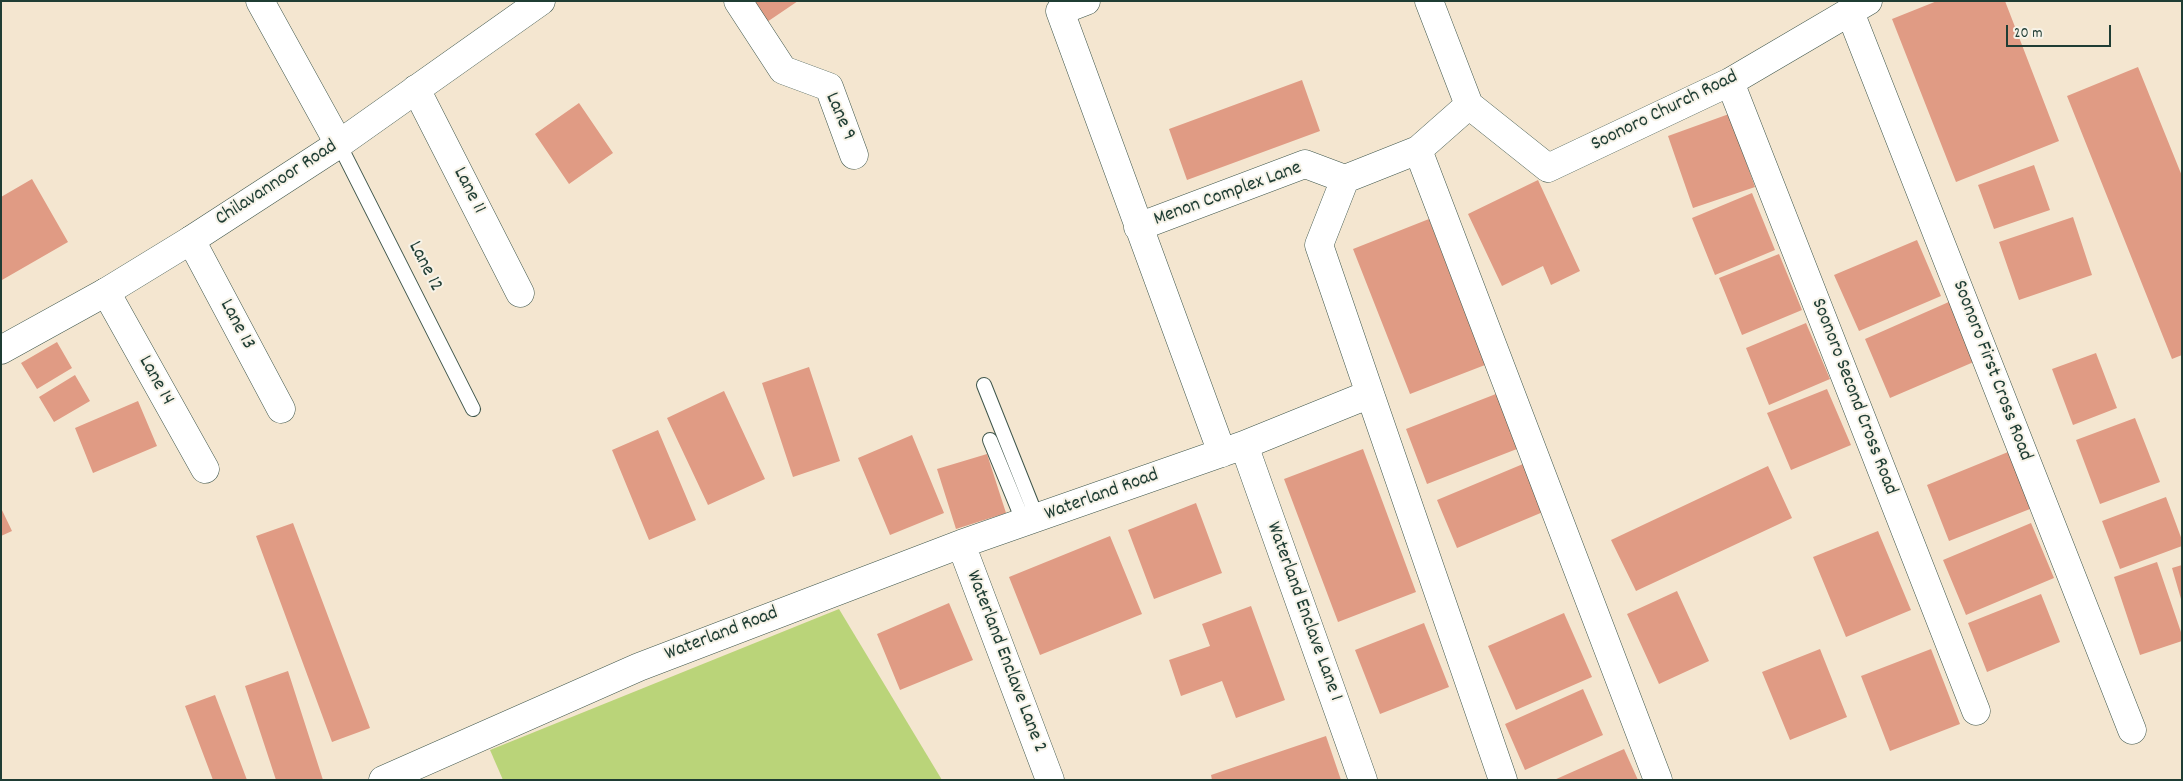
<!DOCTYPE html>
<html>
<head>
<meta charset="utf-8">
<style>
  body { margin:0 }
  #map { position:relative; width:2183px; height:781px; overflow:hidden; background:#f4e6d0; font-family:Dekko,sans-serif }
  canvas { display:block }
  .frame { position:absolute; inset:0; border:2px solid #1f3d34; pointer-events:none }
  .scale { position:absolute; left:2006px; top:25px; width:105px; height:22px; box-sizing:border-box; border:2px solid #1f3d34; border-top:0; padding-left:6px; font-size:15px; line-height:18px; white-space:nowrap; color:#1f3d34; -webkit-text-stroke:4px #f7f3e8; paint-order:stroke }
</style>
</head>
<body>
<div id="map">
<canvas width="2183" height="781"></canvas>
<div class="frame"></div>
<div class="scale">20 m</div>
</div>
<script>
const c = document.querySelector('canvas').getContext('2d');
c.lineJoin = 'round';
function paint(path, color) {
  c.fillStyle = color;
  c.fill(path, 'evenodd');
}
function poly(rows) {
  const path = new Path2D();
  for (const r of rows) {
    path.moveTo(r[0], r[1]);
    for (let i = 2; i < r.length; i += 2) path.lineTo(r[i], r[i + 1]);
  }
  return path;
}
function stroke(path, color, width, dash) {
  c.strokeStyle = color;
  c.lineWidth = width;
  c.lineCap = dash ? 'butt' : 'round';
  c.setLineDash(dash || []);
  c.stroke(path);
}
function label(font, color, halo, rows, align = 'center') {
  c.font = font + ' Dekko,sans-serif';
  c.lineWidth = 4;
  c.setLineDash([]);
  c.textBaseline = 'middle';
  c.strokeStyle = halo;
  c.fillStyle = color;
  for (const [text, x, y, turn = 0] of rows) {
    c.save();
    c.translate(x, y);
    c.rotate((+turn || 0) * Math.PI / 180);
    c.textAlign = isNaN(turn) ? turn : align;
    if (halo) c.strokeText(text, 0, 0);
    c.fillText(text, 0, 0);
    c.restore();
  }
}
const green = poly([
  [839,609,942,780,503,780,490,750]
]);
const building = poly([
  [753,1,798,1,767,22],
  [1937,1,2005,1,2059,141,1956,182,1892,19],
  [2138,67,2182,176,2182,355,2172,359,2067,96],
  [1302,80,1320,131,1187,180,1169,129],
  [579,103,613,153,569,184,535,134],
  [1729,114,1755,187,1693,208,1668,136],
  [2034,165,2050,210,1994,229,1978,185],
  [32,179,68,242,2,280,1,197],
  [1538,180,1580,271,1551,285,1543,266,1502,286,1468,214],
  [1752,193,1775,250,1715,275,1692,218],
  [2073,217,2092,275,2019,300,1999,242],
  [1429,219,1485,365,1410,394,1353,249],
  [1917,240,1941,296,1859,331,1834,275],
  [1779,254,1802,310,1742,335,1719,278],
  [1951,301,1976,361,1890,398,1865,339],
  [1806,323,1830,379,1769,405,1746,348],
  [57,342,72,368,37,389,21,363],
  [2096,353,2117,408,2073,425,2052,369],
  [809,367,840,461,793,477,762,383],
  [75,375,90,401,54,422,39,397],
  [1827,389,1851,445,1791,470,1767,413],
  [724,391,765,479,708,505,667,418],
  [1501,392,1522,447,1427,484,1406,429],
  [138,401,157,446,93,473,75,428],
  [2135,418,2160,482,2100,504,2076,440],
  [658,430,696,520,649,540,612,450],
  [912,435,944,513,890,535,858,458],
  [1363,449,1416,592,1338,622,1284,479],
  [2013,450,2035,507,1949,541,1927,485],
  [987,454,1006,513,956,529,937,469],
  [1523,464,1543,512,1457,548,1437,500],
  [1768,466,1792,518,1636,591,1611,540],
  [2166,497,2182,540,2182,546,2120,569,2102,521],
  [1196,503,1222,573,1154,599,1128,530],
  [1,508,12,531,1,536],
  [293,523,370,728,332,742,256,536],
  [2031,523,2054,578,1966,615,1943,560],
  [1878,531,1911,610,1846,637,1813,557],
  [1110,536,1142,614,1040,655,1009,577],
  [2157,562,2182,635,2182,641,2140,655,2114,577],
  [2182,565,2182,599,2181,599,2172,568],
  [1677,591,1709,661,1659,684,1627,614],
  [2041,594,2060,642,1987,672,1968,623],
  [949,603,973,660,900,690,877,634],
  [1251,606,1285,700,1236,718,1222,681,1181,696,1169,660,1210,646,1202,624],
  [1564,613,1592,677,1516,710,1488,646],
  [1424,623,1449,687,1380,714,1355,650],
  [1820,649,1847,717,1790,740,1762,672],
  [1931,649,1960,724,1890,751,1861,676],
  [288,671,323,780,276,780,245,686],
  [1583,689,1603,735,1525,770,1505,724],
  [215,695,247,780,213,780,185,706],
  [1326,736,1341,780,1212,780,1211,775],
  [1624,749,1638,780,1554,780]
]);
const service = poly([
  [339,144,473,409],
  [984,385,1037,518],
  [990,440,1024,523]
]);
const minor = poly([
  [260,1,339,144],
  [738,1,783,70,829,87,854,155],
  [1086,1,1060,11,1222,453],
  [1429,1,1469,105],
  [1850,12,2132,730],
  [1730,82,1976,711],
  [416,89,520,293],
  [1469,105,1548,168,1730,82,1868,1],
  [1418,150,1658,780],
  [1138,227,1305,164,1345,179],
  [191,240,281,409],
  [106,292,205,469],
  [1370,394,1503,780],
  [1244,445,1363,780],
  [961,544,1050,780],
  [383,780,639,667,961,544,1244,445,1370,394,1319,245,1345,179,1418,150,1469,105]
]);
const tertiary = poly([
  [1,350,106,292,191,240,339,144,541,1]
]);
const streetNames = [
  ["Soonoro Church Road",1665,112,-26],
  ["Lane 9",839,117,67],
  ["Chilavannoor Road",277,184,-33],
  ["Lane 11",468,191,63],
  ["Menon Complex Lane",1228,195,-20],
  ["Lane 12",424,267,63],
  ["Lane 13",236,325,62],
  ["Soonoro First Cross Road",1991,371,69],
  ["Lane 14",155,381,61],
  ["Soonoro Second Cross Road",1853,397,69],
  ["Waterland Road",1102,496,-20],
  ["Waterland Enclave Lane 1",1303,612,70],
  ["Waterland Road",722,635,-21],
  ["Waterland Enclave Lane 2",1005,662,69]
];
paint(green, '#bad479');
paint(building, '#e09b84');
stroke(service, '#3f564b', 16);
stroke(minor, '#3f564b', 29);
stroke(tertiary, '#3f564b', 29);
stroke(service, '#fff', 14);
stroke(minor, '#fff', 28);
stroke(tertiary, '#fff', 28);
label('20px', '#1f3d34', '#f7f3e8', streetNames);
</script>
</body>
</html>
